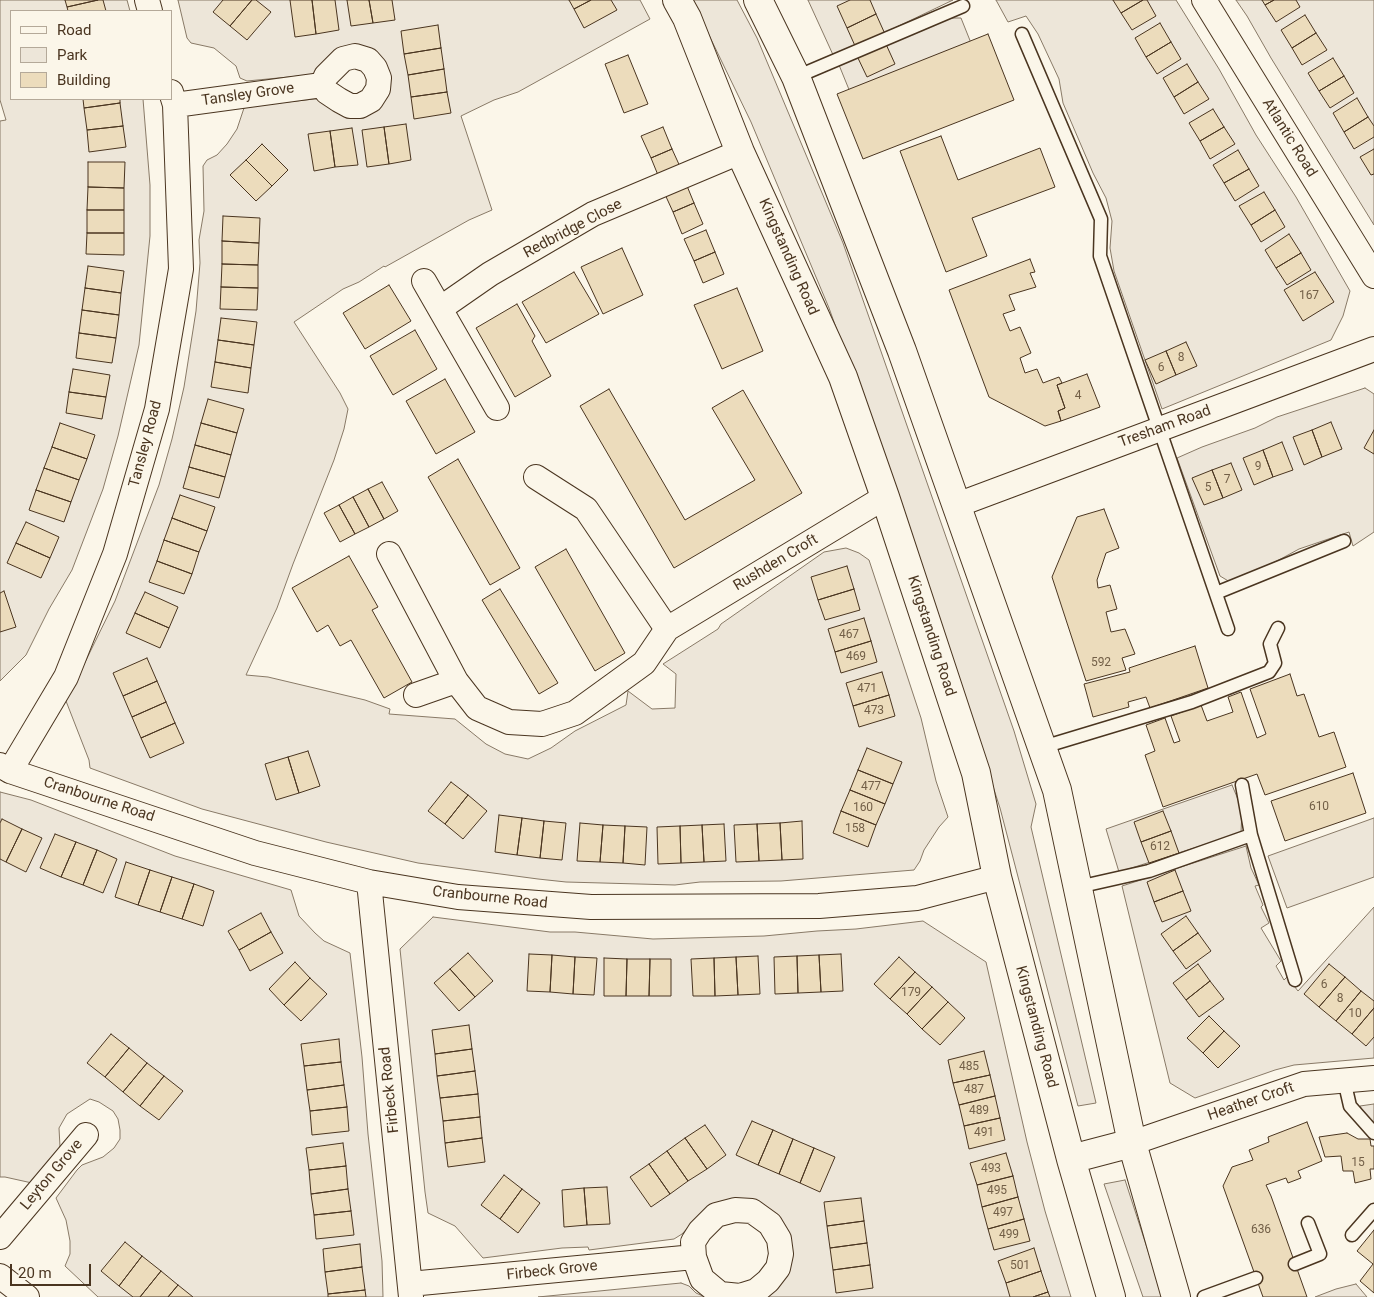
<!DOCTYPE html>
<html>
<head>
<meta charset="utf-8">
<style>
  body { margin:0 }
  #map { position:relative; width:1374px; height:1297px; overflow:hidden; background:#fbf6e9; font-family:Roboto,sans-serif }
  canvas { display:block }
  .legend { position:absolute; left:10px; top:10px; width:162px; height:90px; box-sizing:border-box; background:#fbf6e9; border:1px solid #b4a999; margin:0; padding:6px 9px; list-style:none; font-size:15px; color:#4a3520 }
  .legend li { display:flex; align-items:center; gap:10px; height:25px }
  .legend b { width:25px; border:1px solid #b4a999 }
  .scale { position:absolute; left:10px; top:1264px; width:81px; height:22px; box-sizing:border-box; border:2px solid #4a3520; border-top:0; padding-left:6px; font-size:15px; line-height:18px; white-space:nowrap; color:#4a3520; -webkit-text-stroke:4px #fbf6e9; paint-order:stroke }
</style>
</head>
<body>
<div id="map">
<canvas width="1374" height="1297"></canvas>
<ul class="legend">
<li><b style="height:6px;background:#fbf6e9"></b>Road</li>
<li><b style="height:14px;background:#ede6d9"></b>Park</li>
<li><b style="height:14px;background:#ecdcbc"></b>Building</li>
</ul>
<div class="scale">20 m</div>
</div>
<script>
const c = document.querySelector('canvas').getContext('2d');
c.lineJoin = 'round';
function paint(path, color) {
  c.fillStyle = color;
  c.fill(path, 'evenodd');
}
function poly(rows) {
  const path = new Path2D();
  for (const r of rows) {
    path.moveTo(r[0], r[1]);
    for (let i = 2; i < r.length; i += 2) path.lineTo(r[i], r[i + 1]);
  }
  return path;
}
function stroke(path, color, width, dash) {
  c.strokeStyle = color;
  c.lineWidth = width;
  c.lineCap = dash ? 'butt' : 'round';
  c.setLineDash(dash || []);
  c.stroke(path);
}
function label(font, color, halo, rows, align = 'center') {
  c.font = font + ' Roboto,sans-serif';
  c.lineWidth = 4;
  c.setLineDash([]);
  c.textBaseline = 'middle';
  c.strokeStyle = halo;
  c.fillStyle = color;
  for (const [text, x, y, turn = 0] of rows) {
    c.save();
    c.translate(x, y);
    c.rotate((+turn || 0) * Math.PI / 180);
    c.textAlign = isNaN(turn) ? turn : align;
    if (halo) c.strokeText(text, 0, 0);
    c.fillText(text, 0, 0);
    c.restore();
  }
}
const green = poly([
  [0,0,127,0,130,11,11,11,11,99,143,99,150,185,150,236,139,345,118,436,103,489,72,570,49,609,26,655,0,681,0,121,6,120,0,100,0,0],
  [178,0,640,0,650,19,518,92,494,100,461,116,492,210,469,220,385,267,384,266,359,282,343,289,294,322,340,393,348,409,344,429,334,460,293,564,277,608,246,675,268,677,365,700,390,709,389,714,455,719,486,744,505,754,528,759,551,748,575,731,626,705,628,691,652,709,675,708,676,674,663,664,718,629,721,624,824,552,846,548,859,553,869,560,921,718,936,781,948,817,939,827,924,850,920,861,914,870,781,881,700,882,675,885,566,882,538,879,418,863,326,842,202,809,90,768,89,760,66,701,115,601,159,485,172,439,184,387,196,311,200,263,199,240,204,211,203,166,207,160,217,155,227,144,237,129,244,108,251,106,323,98,355,117,380,61,320,74,247,81,240,78,236,66,214,48,191,43,187,38,178,0],
  [692,0,737,0,757,38,843,243,1014,731,1036,804,1031,827,1096,1103,1078,1106,1000,808,919,559,829,308,751,122,692,0],
  [808,0,953,0,834,57,808,0],
  [996,0,1176,0,1219,69,1256,135,1296,197,1350,291,1343,316,1331,340,1162,409,1114,271,1110,248,1112,221,1106,198,1093,173,1063,103,1059,79,1038,34,1026,16,1008,22,996,0],
  [1236,0,1374,0,1374,225,1271,58,1247,16,1236,0],
  [948,18,961,18,971,43,850,92,839,65,948,18],
  [1365,388,1374,394,1374,532,1353,546,1349,532,1299,549,1277,561,1230,582,1220,576,1177,458,1202,447,1255,428,1277,417,1365,388],
  [1232,785,1242,809,1241,833,1119,872,1106,829,1232,785],
  [0,792,31,800,175,856,291,890,299,916,315,933,324,941,350,953,362,1057,368,1134,382,1261,383,1297,98,1297,65,1266,70,1254,70,1241,66,1220,56,1198,77,1170,82,1165,103,1157,114,1148,120,1139,120,1130,118,1119,113,1111,99,1102,90,1099,67,1114,59,1128,60,1147,56,1155,32,1183,5,1177,0,1177,0,792],
  [1374,818,1374,877,1287,908,1268,856,1374,818],
  [1246,846,1251,868,1259,885,1255,886,1263,905,1261,907,1269,923,1261,928,1281,961,1276,966,1284,980,1287,977,1298,991,1374,907,1374,1058,1294,1065,1275,1070,1195,1098,1170,1083,1122,886,1246,846],
  [433,917,550,932,575,932,653,939,764,936,817,931,856,929,923,921,986,962,1027,1142,1045,1211,1071,1297,768,1297,783,1281,791,1252,728,1201,706,1208,682,1234,674,1239,589,1250,588,1247,562,1248,483,1258,455,1226,428,1213,425,1192,400,949,433,917],
  [1374,1104,1374,1123,1363,1112,1360,1106,1374,1104],
  [1125,1180,1163,1297,1143,1297,1104,1184,1125,1180],
  [681,1283,689,1286,696,1293,705,1297,538,1297,681,1283],
  [1356,1284,1367,1297,1315,1297,1336,1289,1356,1284]
]);
const building = poly([
  [65,0,98,0,67,7,65,0],
  [98,0,103,0,106,11,68,11,67,7,98,0],
  [223,0,252,0,230,26,213,12,223,0],
  [252,0,256,0,271,12,247,40,230,26,252,0],
  [290,0,312,0,316,34,295,37,290,0],
  [312,0,335,0,339,30,316,34,312,0],
  [347,0,369,0,373,23,351,26,347,0],
  [369,0,392,0,395,20,373,23,369,0],
  [569,0,591,0,574,9,569,0],
  [591,0,611,0,617,10,584,28,574,9,591,0],
  [850,0,870,0,876,14,847,28,837,6,850,0],
  [1113,0,1143,0,1121,13,1113,0],
  [1143,0,1147,0,1156,16,1132,30,1121,13,1143,0],
  [1262,0,1274,0,1265,5,1262,0],
  [1274,0,1296,0,1300,7,1276,22,1265,5,1274,0],
  [876,14,885,34,856,48,847,28,876,14],
  [1305,15,1316,33,1292,48,1281,30,1305,15],
  [1160,23,1171,42,1146,57,1135,38,1160,23],
  [438,25,441,48,404,54,401,31,438,25],
  [1316,33,1327,50,1302,65,1292,48,1316,33],
  [988,34,1014,100,863,159,837,94,988,34],
  [885,42,895,64,867,77,857,56,885,42],
  [1171,42,1181,59,1157,74,1146,57,1171,42],
  [441,48,444,69,408,75,404,54,441,48],
  [628,55,648,104,624,113,605,64,628,55],
  [1333,58,1344,76,1319,91,1308,73,1333,58],
  [1187,64,1198,82,1174,97,1163,78,1187,64],
  [444,69,447,92,411,97,408,75,444,69],
  [1344,76,1354,93,1330,108,1319,91,1344,76],
  [1198,82,1209,99,1184,114,1174,97,1198,82],
  [447,92,451,113,414,119,411,97,447,92],
  [1357,98,1368,117,1344,132,1333,113,1357,98],
  [83,99,120,99,120,103,84,108,83,99],
  [120,103,123,126,87,130,84,108,120,103],
  [1213,109,1224,127,1200,141,1189,123,1213,109],
  [1368,117,1374,126,1374,137,1354,149,1344,132,1368,117],
  [406,124,411,160,389,164,384,127,406,124],
  [123,126,126,147,89,152,87,130,123,126],
  [384,127,389,164,367,167,362,130,384,127],
  [663,127,672,149,651,158,641,136,663,127],
  [1224,127,1235,144,1210,159,1200,141,1224,127],
  [352,128,358,165,335,167,330,131,352,128],
  [330,131,335,167,314,171,308,134,330,131],
  [941,136,958,180,1040,148,1055,187,972,218,987,256,946,272,900,151,941,136],
  [262,144,288,170,272,186,246,160,262,144],
  [672,149,682,171,660,180,651,158,672,149],
  [1374,149,1374,174,1371,175,1360,157,1374,149],
  [1238,150,1249,169,1224,183,1213,165,1238,150],
  [246,160,272,186,256,201,230,175,246,160],
  [88,162,125,162,124,188,88,187,88,162],
  [1249,169,1259,186,1235,201,1224,183,1249,169],
  [685,181,694,203,673,212,663,190,685,181],
  [88,187,124,188,124,210,87,210,88,187],
  [1264,192,1275,210,1251,225,1239,206,1264,192],
  [694,203,703,224,682,234,673,212,694,203],
  [87,210,124,210,124,233,87,233,87,210],
  [1275,210,1285,227,1261,242,1251,225,1275,210],
  [223,216,260,218,259,243,222,241,223,216],
  [706,230,715,252,694,261,684,239,706,230],
  [87,233,124,233,124,255,86,254,87,233],
  [1289,234,1301,253,1276,268,1265,250,1289,234],
  [222,241,259,243,258,265,222,264,222,241],
  [622,248,643,295,603,314,581,267,622,248],
  [715,252,724,274,703,283,694,261,715,252],
  [1301,253,1311,270,1287,285,1276,268,1301,253],
  [1030,259,1035,272,1030,273,1036,287,1009,295,1015,310,1003,314,1010,331,1020,327,1031,353,1020,358,1025,373,1037,369,1043,383,1059,377,1062,383,1057,385,1065,408,1058,411,1061,421,1045,426,989,397,949,290,1030,259],
  [222,264,258,265,258,288,221,287,222,264],
  [88,266,124,271,121,293,85,288,88,266],
  [574,272,599,314,546,343,522,302,574,272],
  [1315,272,1334,302,1303,321,1284,290,1315,272],
  [389,285,411,321,365,349,343,313,389,285],
  [221,287,258,288,257,310,220,309,221,287],
  [85,288,121,293,119,315,82,310,85,288],
  [737,288,763,351,722,369,694,305,737,288],
  [517,304,535,336,532,341,551,376,515,397,476,328,517,304],
  [82,310,119,315,116,338,79,333,82,310],
  [221,318,257,322,254,345,218,340,221,318],
  [415,330,437,369,393,395,370,356,415,330],
  [79,333,116,338,112,363,76,358,79,333],
  [218,340,254,345,251,368,215,362,218,340],
  [1186,342,1197,366,1176,375,1166,351,1186,342],
  [1166,351,1176,375,1156,384,1145,360,1166,351],
  [215,362,251,368,248,393,211,387,215,362],
  [73,369,110,375,106,397,69,392,73,369],
  [1087,374,1100,407,1061,421,1058,411,1065,408,1057,385,1087,374],
  [445,379,475,432,436,454,406,401,445,379],
  [609,389,685,520,755,480,712,408,743,390,802,493,674,568,580,406,609,389],
  [69,392,106,397,102,419,66,413,69,392],
  [208,399,244,409,237,433,201,423,208,399],
  [1331,422,1342,449,1322,457,1312,430,1331,422],
  [60,423,95,435,87,459,52,447,60,423],
  [201,423,237,433,231,455,195,445,201,423],
  [1312,430,1322,457,1304,465,1293,437,1312,430],
  [1374,430,1374,454,1364,448,1374,430],
  [1282,442,1293,470,1273,477,1263,450,1282,442],
  [195,445,231,455,225,477,189,467,195,445],
  [52,447,87,459,79,480,44,468,52,447],
  [1263,450,1273,477,1254,485,1243,458,1263,450],
  [458,459,520,568,490,585,428,477,458,459],
  [1231,463,1242,490,1223,498,1212,470,1231,463],
  [189,467,225,477,219,498,183,488,189,467],
  [44,468,79,480,71,502,36,490,44,468],
  [1212,470,1223,498,1204,505,1192,478,1212,470],
  [382,482,398,511,384,519,368,489,382,482],
  [368,489,384,519,369,527,353,497,368,489],
  [36,490,71,502,64,522,29,510,36,490],
  [180,495,215,507,207,531,172,518,180,495],
  [353,497,369,527,355,534,339,505,353,497],
  [339,505,355,534,340,542,324,513,339,505],
  [1104,509,1119,548,1106,553,1097,580,1098,588,1110,585,1117,609,1106,612,1111,632,1125,629,1135,654,1122,658,1126,670,1086,681,1052,577,1077,517,1104,509],
  [172,518,207,531,199,552,164,540,172,518],
  [26,522,59,537,50,558,16,543,26,522],
  [164,540,199,552,192,574,157,561,164,540],
  [16,543,50,558,41,578,7,563,16,543],
  [566,549,625,653,595,671,535,567,566,549],
  [349,556,378,607,372,610,412,682,384,698,351,640,340,646,328,625,317,632,292,588,349,556],
  [157,561,192,574,184,594,149,582,157,561],
  [847,566,854,589,818,600,811,577,847,566],
  [500,589,558,683,539,694,482,600,500,589],
  [854,589,860,610,825,620,818,600,854,589],
  [4,591,16,627,0,632,0,593,4,591],
  [145,592,178,607,169,628,135,613,145,592],
  [135,613,169,628,160,648,126,633,135,613],
  [864,618,871,641,835,652,828,629,864,618],
  [871,641,877,662,841,673,835,652,871,641],
  [1195,646,1208,688,1150,708,1146,697,1128,702,1129,707,1093,717,1084,684,1130,672,1129,668,1195,646],
  [147,658,157,681,123,696,113,673,147,658],
  [882,672,889,695,853,706,846,683,882,672],
  [1290,674,1297,696,1304,694,1319,737,1334,732,1346,767,1265,795,1257,774,1163,807,1145,755,1155,751,1146,725,1165,718,1174,743,1180,741,1171,716,1201,705,1207,721,1233,712,1228,697,1241,692,1257,738,1266,734,1250,689,1290,674],
  [157,681,166,702,132,717,123,696,157,681],
  [889,695,895,716,859,727,853,706,889,695],
  [166,702,175,723,141,738,132,717,166,702],
  [175,723,184,743,150,758,141,738,175,723],
  [867,748,902,762,893,784,858,770,867,748],
  [308,751,320,786,299,793,288,757,308,751],
  [288,757,299,793,276,800,265,764,288,757],
  [858,770,893,784,885,804,850,790,858,770],
  [1353,773,1366,813,1285,841,1271,801,1353,773],
  [451,782,468,795,445,824,428,811,451,782],
  [850,790,885,804,876,825,841,811,850,790],
  [468,795,487,811,463,839,445,824,468,795],
  [841,811,876,825,868,847,833,833,841,811],
  [1163,811,1171,831,1141,842,1134,822,1163,811],
  [499,815,522,818,517,855,495,852,499,815],
  [522,818,544,821,540,858,517,855,522,818],
  [2,819,22,829,6,862,0,859,0,823,2,819],
  [544,821,566,823,562,860,540,858,544,821],
  [802,821,803,859,782,860,780,823,802,821],
  [580,823,603,825,600,862,577,861,580,823],
  [780,823,782,860,759,861,757,824,780,823],
  [724,824,726,861,704,862,702,825,724,824],
  [757,824,759,861,736,862,734,825,757,824],
  [603,825,625,826,623,863,600,862,603,825],
  [702,825,704,862,681,863,680,826,702,825],
  [625,826,647,827,645,865,623,863,625,826],
  [680,826,681,863,658,864,657,827,680,826],
  [22,829,42,838,26,872,6,862,22,829],
  [1171,831,1179,853,1149,863,1141,842,1171,831],
  [55,834,76,842,61,877,40,868,55,834],
  [76,842,97,850,83,885,61,877,76,842],
  [97,850,117,859,103,893,83,885,97,850],
  [126,862,150,870,138,905,115,897,126,862],
  [150,870,172,877,160,912,138,905,150,870],
  [1175,870,1183,891,1154,902,1147,882,1175,870],
  [172,877,194,884,182,919,160,912,172,877],
  [194,884,214,891,203,926,182,919,194,884],
  [1183,891,1191,911,1162,922,1154,902,1183,891],
  [261,913,271,932,239,950,228,931,261,913],
  [1186,916,1198,933,1173,951,1161,934,1186,916],
  [271,932,283,953,250,971,239,950,271,932],
  [1198,933,1211,951,1186,969,1173,951,1198,933],
  [468,953,493,981,475,997,450,969,468,953],
  [529,954,552,955,550,992,527,991,529,954],
  [841,954,843,991,821,992,819,955,841,954],
  [552,955,575,957,573,994,550,992,552,955],
  [819,955,821,992,798,993,797,956,819,955],
  [758,956,760,994,738,995,736,957,758,956],
  [797,956,798,993,775,994,774,957,797,956],
  [575,957,597,958,594,995,573,994,575,957],
  [736,957,738,995,715,996,714,958,736,957],
  [899,957,915,972,890,999,874,984,899,957],
  [604,958,627,959,626,996,604,996,604,958],
  [714,958,715,996,693,996,691,959,714,958],
  [627,959,650,959,649,996,626,996,627,959],
  [650,959,671,959,671,996,649,996,650,959],
  [295,962,310,978,284,1005,269,989,295,962],
  [1198,964,1210,981,1186,1000,1173,983,1198,964],
  [1329,964,1345,977,1319,1007,1304,994,1329,964],
  [450,969,475,997,459,1011,434,983,450,969],
  [915,972,932,987,907,1014,890,999,915,972],
  [1345,977,1361,991,1336,1021,1319,1007,1345,977],
  [310,978,327,994,301,1021,284,1005,310,978],
  [1210,981,1224,999,1199,1017,1186,1000,1210,981],
  [932,987,948,1002,922,1029,907,1014,932,987],
  [1361,991,1374,1001,1374,1008,1352,1034,1336,1021,1361,991],
  [948,1002,965,1018,940,1045,922,1029,948,1002],
  [1374,1008,1374,1037,1366,1046,1352,1034,1374,1008],
  [1209,1016,1224,1031,1203,1053,1187,1038,1209,1016],
  [469,1025,472,1049,435,1054,432,1030,469,1025],
  [1224,1031,1240,1046,1218,1068,1203,1053,1224,1031],
  [111,1034,129,1048,105,1077,87,1063,111,1034],
  [339,1039,341,1062,304,1066,301,1044,339,1039],
  [129,1048,147,1063,123,1092,105,1077,129,1048],
  [472,1049,475,1071,437,1076,435,1054,472,1049],
  [984,1051,990,1075,953,1083,948,1060,984,1051],
  [341,1062,344,1085,307,1090,304,1066,341,1062],
  [147,1063,164,1076,140,1106,123,1092,147,1063],
  [475,1071,478,1094,440,1098,437,1076,475,1071],
  [990,1075,995,1096,959,1105,953,1083,990,1075],
  [164,1076,183,1091,159,1120,140,1106,164,1076],
  [344,1085,347,1107,310,1111,307,1090,344,1085],
  [478,1094,480,1117,443,1121,440,1098,478,1094],
  [995,1096,1000,1118,964,1126,959,1105,995,1096],
  [347,1107,349,1131,312,1135,310,1111,347,1107],
  [480,1117,482,1138,445,1143,443,1121,480,1117],
  [1000,1118,1005,1140,969,1149,964,1126,1000,1118],
  [752,1121,773,1130,758,1165,736,1155,752,1121],
  [1307,1122,1322,1161,1298,1171,1301,1178,1288,1183,1286,1178,1266,1185,1271,1196,1307,1297,1263,1297,1223,1186,1232,1167,1253,1160,1249,1150,1269,1142,1268,1137,1307,1122],
  [705,1125,726,1155,707,1169,685,1138,705,1125],
  [773,1130,793,1139,779,1174,758,1165,773,1130],
  [1347,1133,1358,1139,1370,1139,1371,1146,1374,1146,1374,1169,1370,1169,1371,1179,1355,1183,1353,1171,1343,1171,1341,1156,1325,1157,1319,1137,1347,1133],
  [482,1138,485,1162,448,1167,445,1143,482,1138],
  [685,1138,707,1169,688,1181,667,1151,685,1138],
  [793,1139,814,1148,800,1183,779,1174,793,1139],
  [343,1143,346,1166,309,1170,306,1148,343,1143],
  [814,1148,835,1157,820,1192,800,1183,814,1148],
  [667,1151,688,1181,670,1194,649,1164,667,1151],
  [1006,1153,1013,1176,977,1185,970,1163,1006,1153],
  [649,1164,670,1194,651,1207,630,1177,649,1164],
  [346,1166,348,1189,311,1194,309,1170,346,1166],
  [504,1175,522,1189,500,1219,481,1205,504,1175],
  [1013,1176,1018,1197,982,1207,977,1185,1013,1176],
  [607,1187,610,1224,587,1225,584,1188,607,1187],
  [584,1188,587,1225,564,1227,562,1190,584,1188],
  [348,1189,351,1211,314,1215,311,1194,348,1189],
  [522,1189,540,1203,518,1233,500,1219,522,1189],
  [1018,1197,1024,1219,988,1229,982,1207,1018,1197],
  [861,1198,864,1221,827,1226,824,1202,861,1198],
  [351,1211,354,1235,316,1239,314,1215,351,1211],
  [1024,1219,1030,1241,994,1250,988,1229,1024,1219],
  [864,1221,867,1243,830,1248,827,1226,864,1221],
  [1374,1230,1374,1293,1360,1281,1373,1264,1357,1251,1374,1230],
  [125,1242,142,1256,119,1286,101,1271,125,1242],
  [867,1243,870,1265,833,1270,830,1248,867,1243],
  [360,1244,362,1267,325,1272,323,1249,360,1244],
  [1034,1248,1041,1271,1006,1283,998,1261,1034,1248],
  [142,1256,161,1271,140,1297,133,1297,119,1286,142,1256],
  [870,1265,873,1288,836,1293,833,1270,870,1265],
  [362,1267,365,1290,328,1294,325,1272,362,1267],
  [161,1271,178,1285,168,1297,140,1297,161,1271],
  [1041,1271,1048,1292,1033,1297,1010,1297,1006,1283,1041,1271],
  [178,1285,193,1297,168,1297,178,1285],
  [365,1290,366,1297,328,1297,328,1294,365,1290],
  [1048,1292,1050,1297,1033,1297,1048,1292]
]);
const service = poly([
  [1022,34,1101,219,1100,256,1228,629],
  [796,77,963,6],
  [1216,593,1344,541],
  [1043,747,1192,702,1269,672,1275,663,1270,644,1278,628],
  [1242,785,1251,835,1295,980],
  [1078,887,1149,871,1251,835],
  [1344,1080,1350,1106,1374,1133],
  [1352,1235,1374,1210],
  [1295,1264,1320,1254,1308,1223],
  [1204,1297,1256,1278]
]);
const minor = poly([
  [147,0,150,11],
  [1204,0,1374,276],
  [175,105,322,85,327,92,339,100,350,106,360,106,371,100,378,89,379,78,375,68,368,60,355,56,343,59,326,76,322,85],
  [424,281,497,408],
  [441,308,490,274,593,214,740,152],
  [536,477,586,509,667,629],
  [957,505,1374,349],
  [389,554,456,681,477,708,509,722,542,724,575,713,644,663,667,629,885,497],
  [416,695,456,681],
  [0,765,10,771,255,853,369,882,458,897,591,907,819,906,917,898,997,877],
  [10,771,66,677,115,554,157,409,181,269,175,105,171,92],
  [369,882,411,1297],
  [1132,1143,1304,1084,1374,1078],
  [0,1237,86,1135],
  [0,1276,27,1297],
  [410,1284,694,1257,702,1279,720,1294,740,1296,756,1291,768,1281,778,1268,781,1254,779,1239,770,1224,752,1211,735,1210,716,1215,700,1231,693,1242,694,1257]
]);
const secondary = poly([
  [677,0,687,18,740,152,843,377,885,497,976,773,997,877,1071,1159,1111,1297],
  [758,0,796,77,902,351,1057,790,1132,1143,1176,1297],
  [1071,1159,1132,1143]
]);
const numberNames = [
  ["167",1309,296],
  ["8",1181,358],
  ["6",1161,368],
  ["4",1078,396],
  ["9",1258,467],
  ["7",1227,480],
  ["5",1208,488],
  ["467",849,635],
  ["469",856,657],
  ["592",1101,663],
  ["471",867,689],
  ["473",874,711],
  ["477",871,787],
  ["610",1319,807],
  ["160",863,808],
  ["158",855,829],
  ["612",1160,847],
  ["6",1324,985],
  ["179",911,993],
  ["8",1340,999],
  ["10",1355,1014],
  ["485",969,1067],
  ["487",974,1090],
  ["489",979,1111],
  ["491",984,1133],
  ["15",1358,1163],
  ["493",991,1169],
  ["495",997,1191],
  ["497",1003,1213],
  ["636",1261,1230],
  ["499",1009,1235],
  ["501",1020,1266]
];
const streetNames = [
  ["Tansley Grove",248,95,-8],
  ["Atlantic Road",1289,138,58],
  ["Redbridge Close",573,229,-28],
  ["Kingstanding Road",788,257,66],
  ["Tresham Road",1165,427,-20],
  ["Tansley Road",146,444,-75],
  ["Rushden Croft",776,563,-31],
  ["Kingstanding Road",931,636,72],
  ["Cranbourne Road",99,800,18],
  ["Cranbourne Road",490,898,6],
  ["Kingstanding Road",1036,1027,75],
  ["Firbeck Road",390,1090,-96],
  ["Heather Croft",1251,1102,-19],
  ["Leyton Grove",52,1175,-50],
  ["Firbeck Grove",552,1271,-6]
];
paint(green, '#ede6d9');
stroke(green, '#887966', 1);
paint(building, '#ecdcbc');
stroke(building, '#4a3520', 1);
stroke(service, '#4a3520', 15);
stroke(minor, '#4a3520', 26);
stroke(secondary, '#4a3520', 30);
stroke(service, '#fbf6e9', 12);
stroke(minor, '#fbf6e9', 24);
stroke(secondary, '#fbf6e9', 28);
label('12px', '#725f47', null, numberNames);
label('15px', '#4a3520', '#fbf6e9', streetNames);
</script>
</body>
</html>
